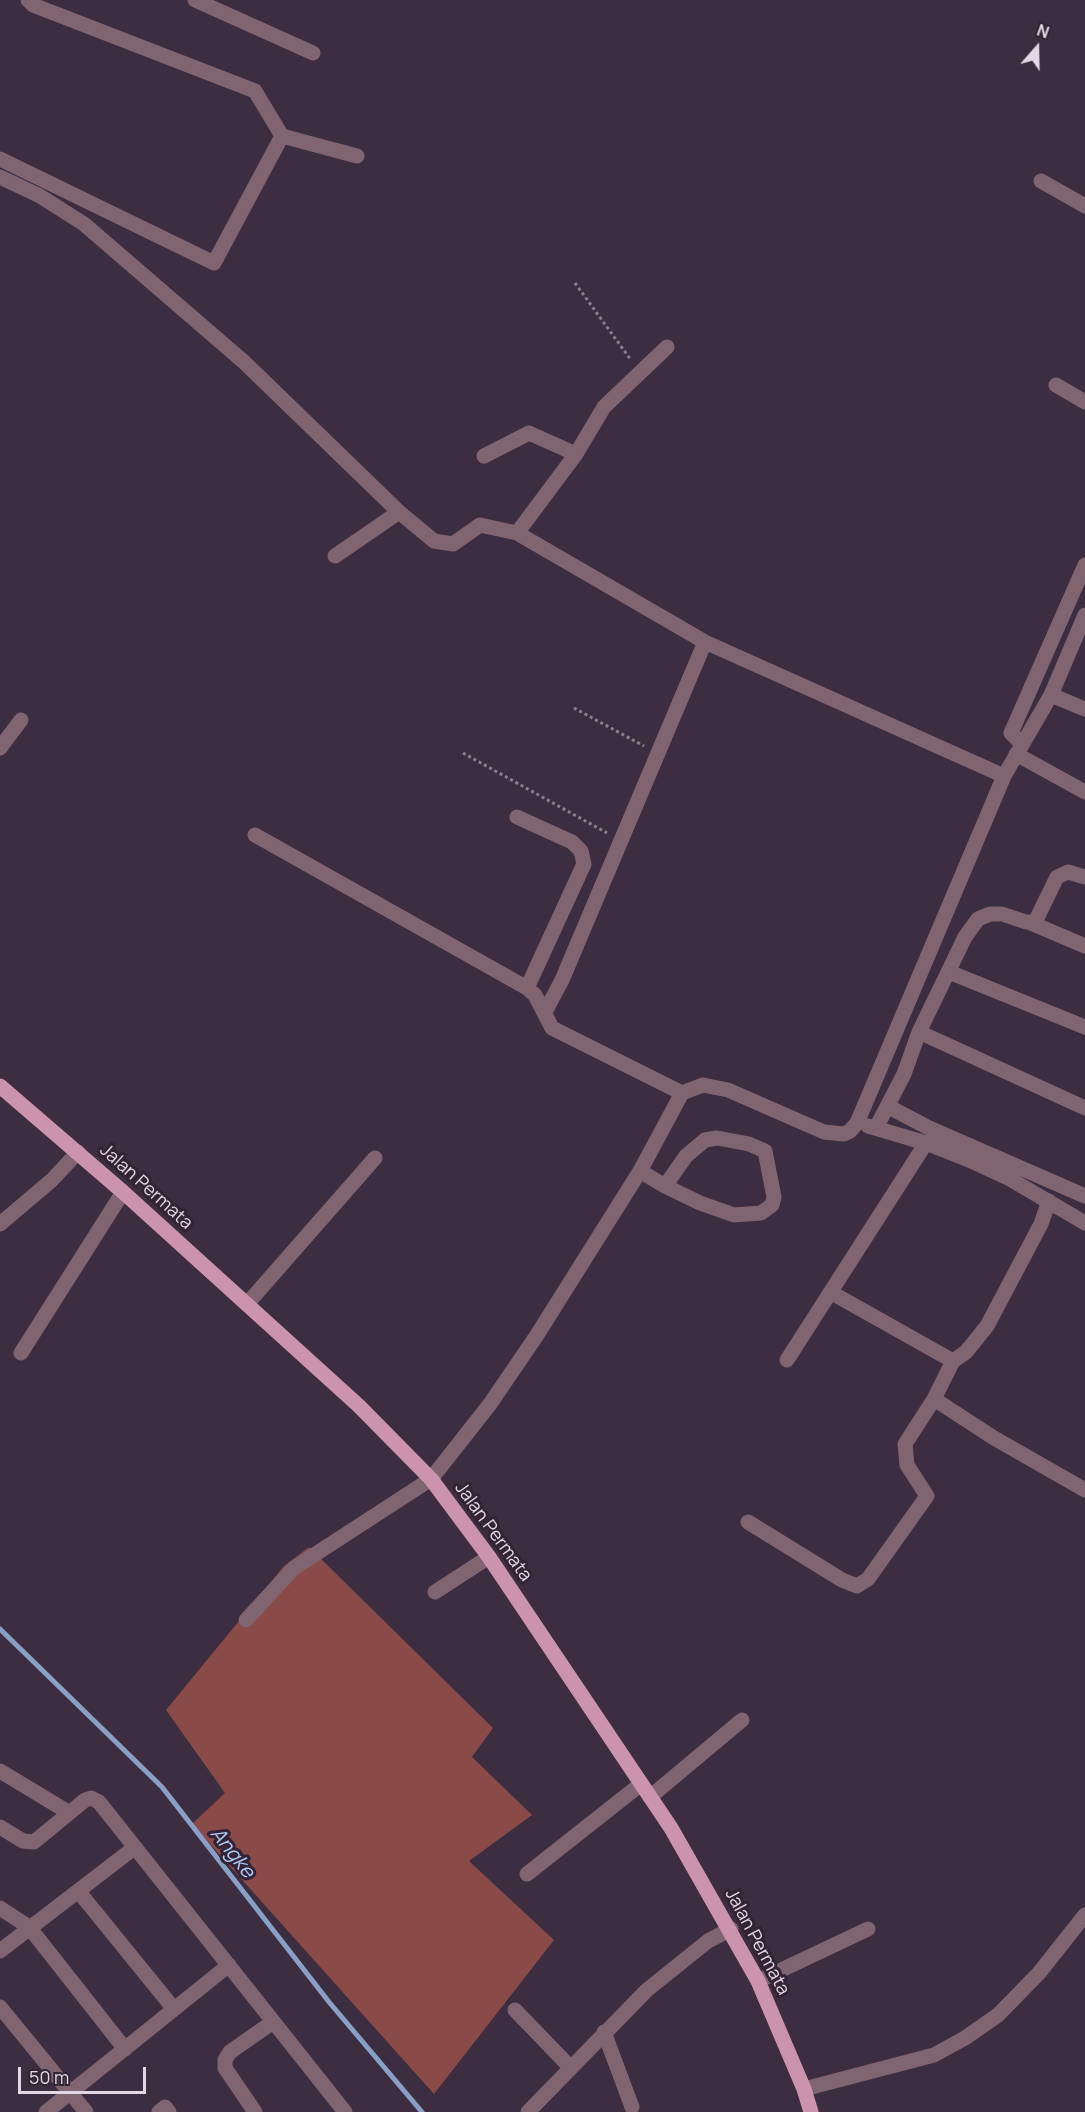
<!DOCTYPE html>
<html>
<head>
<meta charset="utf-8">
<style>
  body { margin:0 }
  #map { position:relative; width:1085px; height:2112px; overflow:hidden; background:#3c2d40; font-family:Manrope,sans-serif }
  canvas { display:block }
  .north { position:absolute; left:1007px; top:18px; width:60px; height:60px; -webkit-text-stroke:4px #322335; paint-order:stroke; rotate:20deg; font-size:16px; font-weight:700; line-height:24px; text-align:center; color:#e2d8e4 }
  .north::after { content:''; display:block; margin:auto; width:21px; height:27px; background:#e2d8e4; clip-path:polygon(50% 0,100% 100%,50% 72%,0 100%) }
  .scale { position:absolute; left:18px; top:2067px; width:128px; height:27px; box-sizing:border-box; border:3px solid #e2d8e4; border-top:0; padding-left:8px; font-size:18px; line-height:21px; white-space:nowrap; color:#e2d8e4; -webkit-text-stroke:4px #322335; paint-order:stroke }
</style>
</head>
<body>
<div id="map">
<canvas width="1085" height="2112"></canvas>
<div class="north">N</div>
<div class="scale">50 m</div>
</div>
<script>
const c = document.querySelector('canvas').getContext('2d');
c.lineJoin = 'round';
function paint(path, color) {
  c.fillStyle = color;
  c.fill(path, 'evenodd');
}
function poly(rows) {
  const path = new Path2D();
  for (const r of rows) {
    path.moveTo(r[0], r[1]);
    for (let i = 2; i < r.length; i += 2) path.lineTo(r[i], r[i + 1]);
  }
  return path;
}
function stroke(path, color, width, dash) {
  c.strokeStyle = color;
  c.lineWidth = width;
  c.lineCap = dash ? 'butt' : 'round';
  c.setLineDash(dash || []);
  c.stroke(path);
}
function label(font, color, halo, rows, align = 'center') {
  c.font = font + ' Manrope,sans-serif';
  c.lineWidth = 6;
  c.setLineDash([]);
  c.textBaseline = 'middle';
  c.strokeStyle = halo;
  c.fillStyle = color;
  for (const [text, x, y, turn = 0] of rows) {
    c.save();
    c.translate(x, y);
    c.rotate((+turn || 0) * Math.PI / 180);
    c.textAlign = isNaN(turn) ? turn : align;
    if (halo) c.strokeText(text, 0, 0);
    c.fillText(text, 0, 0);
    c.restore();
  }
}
const forest = poly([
  [309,1547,493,1728,472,1757,532,1815,469,1861,554,1940,434,2094,192,1824,225,1793,166,1710,284,1566]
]);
const stream = poly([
  [0,1629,162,1787,329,2002,422,2112]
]);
const path = poly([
  [575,283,631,360],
  [574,708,644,746],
  [463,753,607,833]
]);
const minor = poly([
  [195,0,313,53],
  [282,136,357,156],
  [0,159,214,263,282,136,255,91,33,5,28,0],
  [0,177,40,196,84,224,244,362,399,512,434,541,453,544,480,525,517,533,705,642,1004,776],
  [1041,181,1085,206],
  [1056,385,1085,402],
  [484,456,529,433,576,454],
  [517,533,576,454,604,407,667,347],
  [335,556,399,512],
  [1051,695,1085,709],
  [1022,744,1011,733,1085,565],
  [0,748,21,720],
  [1016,754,1085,792],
  [517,817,572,842,581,851,584,864,527,988],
  [255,835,527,988,535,995,552,1028,682,1093],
  [1031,923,1085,946],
  [949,972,1085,1027],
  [545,1012,562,980,705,642],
  [919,1032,1085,1108],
  [889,1107,929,1128,1085,1196],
  [868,1126,926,1143,969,1160,1010,1179,1085,1223],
  [876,1128,904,1074,919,1032,965,937,978,919,990,914,1002,914,1026,922,1035,922,1057,877,1068,872,1085,877],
  [640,1171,665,1186,700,1203,734,1215,761,1213,772,1205,774,1197,765,1151,749,1144,717,1138,705,1140,686,1156,665,1186],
  [0,1224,52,1180,78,1152],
  [832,1293,953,1361,966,1352,987,1326,1041,1224,1049,1201],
  [247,1304,375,1158],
  [21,1353,123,1192],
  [787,1360,926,1143],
  [934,1399,994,1438,1085,1490],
  [748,1522,842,1580,857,1586,868,1579,927,1496,907,1465,905,1444,934,1399,953,1361],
  [435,1592,489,1557],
  [246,1620,294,1568,431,1479,490,1404,537,1335,640,1171,682,1093,703,1085,728,1090,824,1132,844,1134,850,1131,857,1123,1004,776,1051,695,1085,615],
  [0,1771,68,1812],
  [650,1797,742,1720],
  [0,1827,23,1841,34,1842,85,1800,91,1798,99,1802,345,2112],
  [527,1874,641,1784],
  [79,1892,174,2009],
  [0,1908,29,1927,125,2049],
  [0,1951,134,1848],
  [758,1981,868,1929],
  [0,2007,86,2112],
  [515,2010,570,2067],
  [604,2032,632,2107],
  [804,2089,934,2055,965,2038,998,2015,1039,1973,1085,1915],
  [46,2112,229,1965],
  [159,2112,165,2107,169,2112],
  [255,2112,225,2068,225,2060,230,2052,273,2022],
  [528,2112,647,1990,708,1941,731,1929]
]);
const major = poly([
  [0,1086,123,1192,359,1406,431,1479,489,1557,671,1828,758,1981,804,2089,811,2112]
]);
const streetNames = [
  ["Jalan Permata",146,1187,42],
  ["Jalan Permata",493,1532,54],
  ["Jalan Permata",757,1942,62]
];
const waterNames = [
  ["Angke",232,1853,52]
];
paint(forest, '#894a48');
stroke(stream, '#899fc5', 5);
stroke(path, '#8c7f8f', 3, [3, 3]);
stroke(minor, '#806570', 15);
stroke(major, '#cb94ac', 15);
label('18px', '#e2d8e4', '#322335', streetNames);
label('italic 20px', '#adcbf7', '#322335', waterNames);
</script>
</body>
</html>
